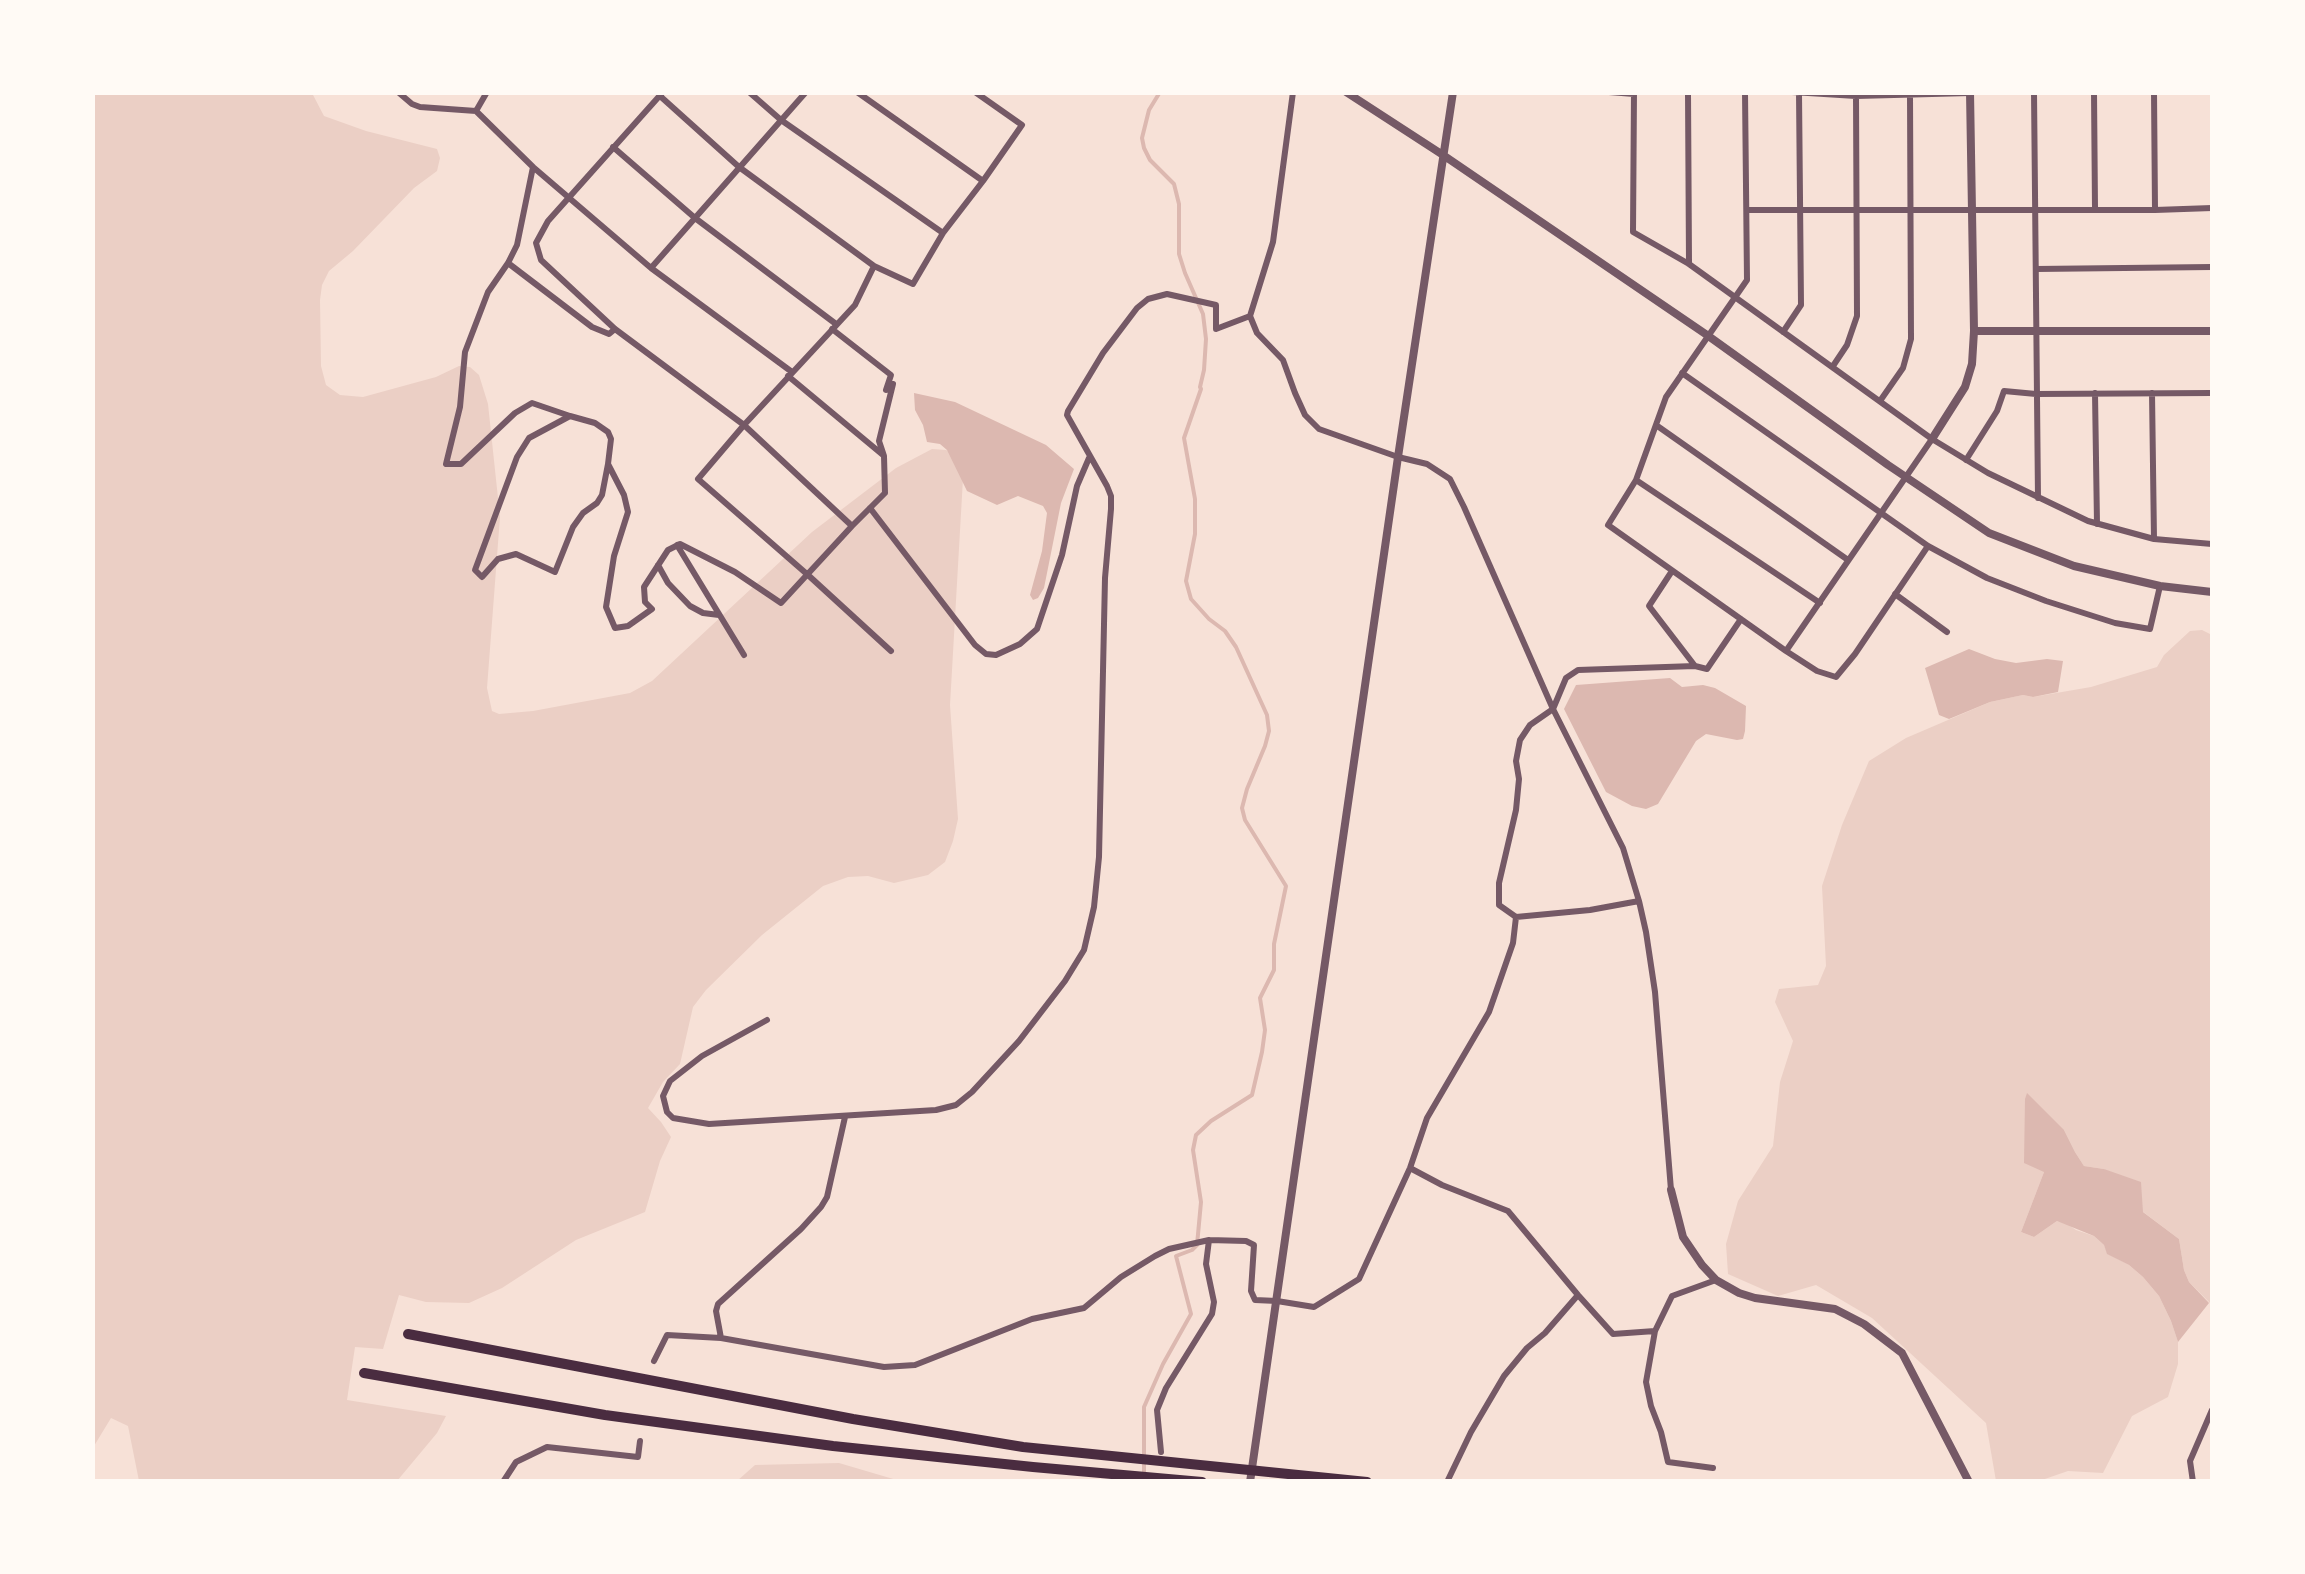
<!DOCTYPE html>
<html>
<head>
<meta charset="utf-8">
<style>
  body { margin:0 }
  #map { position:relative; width:2305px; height:1574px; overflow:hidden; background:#f7e1d7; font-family:"Open Sans",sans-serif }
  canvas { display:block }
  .frame { position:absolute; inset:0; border:95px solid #fffaf5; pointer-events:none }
</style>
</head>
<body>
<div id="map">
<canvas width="2305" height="1574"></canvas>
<div class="frame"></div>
</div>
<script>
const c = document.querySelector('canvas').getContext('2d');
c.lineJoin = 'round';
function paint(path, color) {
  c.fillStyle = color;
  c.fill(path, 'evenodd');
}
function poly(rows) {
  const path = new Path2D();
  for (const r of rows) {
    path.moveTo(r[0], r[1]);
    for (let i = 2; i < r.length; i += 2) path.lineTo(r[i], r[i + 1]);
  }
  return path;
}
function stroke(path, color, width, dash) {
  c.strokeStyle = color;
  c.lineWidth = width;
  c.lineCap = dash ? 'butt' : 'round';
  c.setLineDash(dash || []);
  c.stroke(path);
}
const green = poly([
  [92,93,312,93,324,116,366,131,437,149,440,158,437,171,414,188,353,251,329,271,322,285,320,300,321,366,326,385,340,395,363,397,436,377,459,366,470,367,479,375,488,404,500,517,487,688,492,711,499,714,533,711,630,693,652,681,812,532,896,468,932,449,946,450,956,454,964,461,950,705,958,819,953,841,945,862,928,875,894,883,868,876,848,877,823,886,762,935,706,990,693,1007,680,1064,663,1082,648,1108,661,1122,671,1137,660,1161,645,1212,576,1240,502,1288,469,1303,426,1302,399,1295,383,1349,355,1347,347,1400,446,1416,437,1433,397,1481,139,1481,128,1426,111,1418,94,1446,95,1481,93,1481],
  [2202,630,2212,635,2212,1305,2189,1282,2184,1270,2179,1239,2142,1211,2104,1169,2084,1166,2075,1152,2064,1130,2044,1172,2021,1232,2034,1237,2057,1221,2066,1223,2076,1230,2094,1236,2104,1245,2108,1254,2129,1265,2143,1277,2159,1296,2171,1321,2178,1342,2178,1364,2168,1397,2132,1416,2103,1473,2068,1471,2039,1481,1996,1481,1986,1423,1872,1318,1816,1285,1778,1296,1728,1274,1726,1244,1738,1201,1773,1146,1780,1082,1793,1041,1775,1002,1779,989,1818,985,1826,966,1822,886,1842,825,1869,761,1906,738,1990,702,2023,695,2033,697,2091,687,2157,667,2164,655,2190,631],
  [839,1463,900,1481,737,1481,755,1465]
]);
const water = poly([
  [914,393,955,402,1046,445,1074,469,1061,503,1044,588,1038,598,1033,600,1030,595,1042,551,1047,513,1043,506,1018,496,997,505,967,491,947,450,940,444,927,442,923,425,915,410],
  [1969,649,1995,659,2016,663,2047,659,2063,661,2058,692,2033,697,2023,695,1990,702,1949,719,1939,715,1925,668],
  [1670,678,1682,687,1703,685,1715,688,1746,706,1745,731,1743,739,1737,740,1706,734,1696,741,1658,804,1646,809,1632,806,1606,792,1564,709,1576,685],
  [2027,1093,2064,1130,2075,1152,2084,1166,2104,1169,2141,1182,2143,1212,2179,1239,2184,1270,2189,1282,2209,1303,2178,1342,2171,1321,2159,1296,2143,1277,2129,1265,2107,1254,2104,1245,2094,1236,2057,1221,2034,1237,2021,1232,2044,1172,2024,1163,2025,1099]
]);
const stream = poly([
  [1144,1472,1144,1407,1163,1364,1191,1314,1176,1256,1192,1250,1197,1245,1201,1202,1193,1150,1196,1135,1211,1121,1252,1095,1262,1052,1265,1030,1260,998,1274,970,1274,944,1286,886,1245,820,1242,808,1247,789,1265,746,1269,731,1267,715,1236,647,1225,631,1209,619,1191,599,1186,581,1195,534,1195,499,1184,438,1201,389,1200,387,1204,370,1206,339,1203,314,1185,273,1179,254,1179,204,1174,184,1150,160,1144,148,1142,138,1149,110,1160,92]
]);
const minor = poly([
  [398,92,412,104,420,107,476,111],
  [487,92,476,111,533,167,517,245,508,263,488,292,465,352,460,407,446,464,461,464,515,413,532,403,570,416,529,438,517,457,475,570,482,577,498,559,516,554,555,572,573,527,583,513,597,503,602,495,608,464],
  [663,92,548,221,536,243,541,260,615,329,744,425,852,526,885,493,884,456,879,441,893,384],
  [749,92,781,120,943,233],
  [857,92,983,181],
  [1293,92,1273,242,1250,316,1257,333,1283,360,1295,393,1305,415,1319,429,1398,457,1427,464,1450,479,1464,507,1553,709,1623,848,1639,901,1646,932,1655,992,1671,1190],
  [1609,92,1634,94],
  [1634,92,1633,232,1689,264,1932,439,1988,473,2088,521,2154,539,2212,544],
  [1688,92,1689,264],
  [1745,92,1747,280,1666,397,1636,480,1608,525,1786,651,1817,671,1836,677,1855,654,1928,546],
  [1792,92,1856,96,1970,93],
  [2034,92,2038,498],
  [2094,92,2095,209],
  [2154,92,2155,210],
  [660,96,739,167,874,266,913,284,943,233,983,181,1022,125,975,92],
  [613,147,695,218,836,324],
  [533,167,651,268,792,372],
  [1747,210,2155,210,2212,208],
  [508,263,592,327,609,334,615,329],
  [874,266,855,305,744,425,698,479,808,575,891,651],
  [651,268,806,92],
  [2036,269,2212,267],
  [832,329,891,375,886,390],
  [1783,332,1801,305,1799,93],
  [1833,366,1847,345,1857,316,1856,96],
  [1682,373,1928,546,1987,578,2046,601,2115,623,2150,629,2160,586],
  [788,376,883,455],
  [2095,393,2097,524],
  [2152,393,2154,539],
  [1880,401,1903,368,1911,339,1910,94],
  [570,416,595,423,608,432,611,439,608,464,624,495,628,512,614,556,606,607,615,628,628,626,652,609,645,602,644,587,668,550,680,544,735,572,781,603,852,526],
  [1656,425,1848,560],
  [1966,460,1997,411,2004,391,2036,394,2212,393],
  [1636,480,1820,603],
  [870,508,975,645,986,654,996,655,1020,644,1037,629,1062,555,1077,486,1089,458],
  [677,545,744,655],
  [658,565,668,583,690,606,703,613,719,615],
  [1672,571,1649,606,1695,666],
  [1895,594,1947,632],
  [1786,651,1932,439],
  [1639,901,1590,910,1516,917,1499,905,1499,883,1516,810,1519,779,1516,761,1520,740,1530,725,1553,709,1566,678,1578,670,1695,666,1707,669,1741,619],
  [767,1020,702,1056,670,1081,663,1096,667,1112,673,1118,709,1124,936,1110,956,1105,972,1092,1019,1041,1065,981,1084,950,1094,907,1099,857,1105,578,1111,509,1111,496,1107,486,1067,415,1068,411,1103,353,1137,308,1148,299,1167,294,1216,305,1216,329,1250,316],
  [1410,1168,1442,1185,1508,1211,1578,1295,1613,1334,1655,1331],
  [721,1338,716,1311,718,1304,801,1229,821,1207,827,1197,845,1117],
  [654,1361,667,1335,721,1338,884,1367,915,1365,1032,1319,1084,1308,1121,1277,1155,1256,1169,1249,1209,1240,1246,1241,1254,1245,1251,1291,1255,1300,1277,1301,1314,1307,1359,1279,1410,1168,1427,1118,1489,1012,1513,943,1516,917],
  [1161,1452,1157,1410,1166,1388,1212,1314,1214,1302,1206,1264,1209,1240],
  [1713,1468,1668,1462,1661,1432,1651,1406,1646,1382,1655,1331,1672,1296,1716,1280],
  [503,1482,516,1462,547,1447,638,1457,640,1441],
  [1447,1482,1471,1432,1504,1376,1527,1348,1545,1333,1578,1295],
  [2193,1482,2190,1461,2212,1410]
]);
const tertiary = poly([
  [1346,92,1443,155,1707,335,1888,465,1989,533,2074,566,2160,586,2212,592],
  [1974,331,2212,331],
  [1932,439,1965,387,1972,364,1974,331,1970,92],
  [1671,1190,1683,1237,1702,1265,1716,1280,1739,1293,1755,1298,1835,1309,1864,1324,1902,1353,1969,1482],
  [1250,1482,1398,457,1453,92]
]);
const primary = poly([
  [408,1334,853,1419,1023,1447,1367,1482],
  [364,1373,605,1415,833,1446,1033,1467,1202,1482]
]);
paint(green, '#ebcfc5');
paint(water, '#dcb8b0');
stroke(stream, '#dcb8b0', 4);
stroke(minor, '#755966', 6);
stroke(tertiary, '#755966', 8);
stroke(primary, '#4a2c40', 10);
</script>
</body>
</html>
